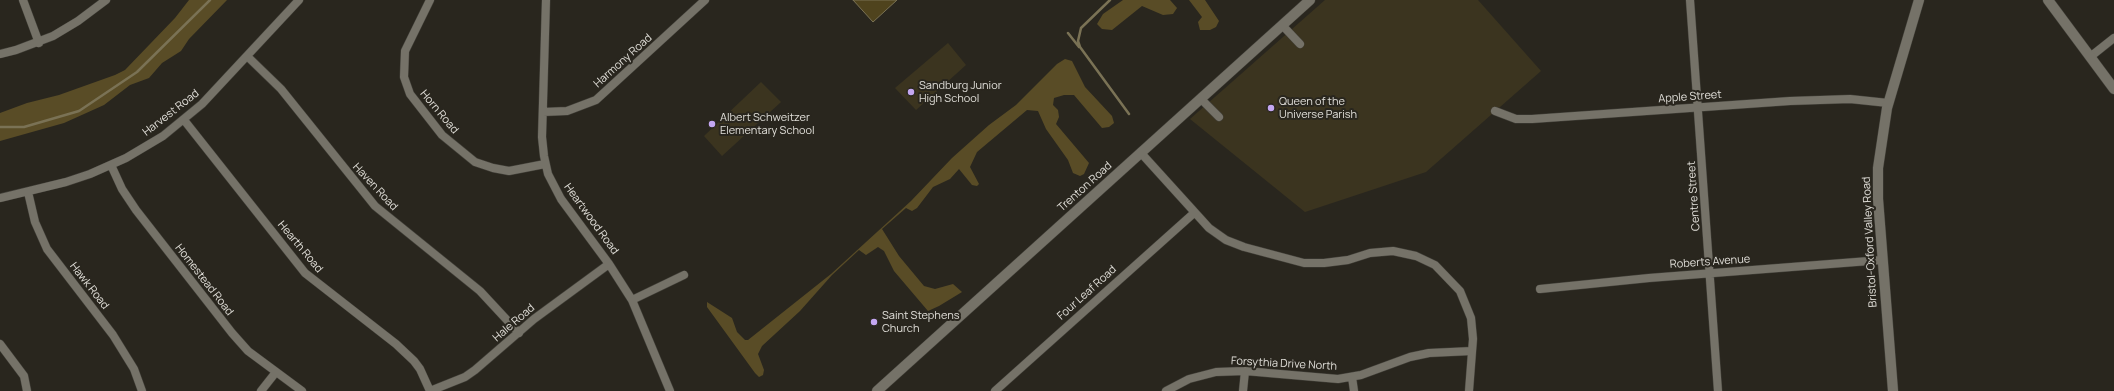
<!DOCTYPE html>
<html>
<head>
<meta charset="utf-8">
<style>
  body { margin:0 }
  canvas { display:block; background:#29261e }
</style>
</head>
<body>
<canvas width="2114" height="391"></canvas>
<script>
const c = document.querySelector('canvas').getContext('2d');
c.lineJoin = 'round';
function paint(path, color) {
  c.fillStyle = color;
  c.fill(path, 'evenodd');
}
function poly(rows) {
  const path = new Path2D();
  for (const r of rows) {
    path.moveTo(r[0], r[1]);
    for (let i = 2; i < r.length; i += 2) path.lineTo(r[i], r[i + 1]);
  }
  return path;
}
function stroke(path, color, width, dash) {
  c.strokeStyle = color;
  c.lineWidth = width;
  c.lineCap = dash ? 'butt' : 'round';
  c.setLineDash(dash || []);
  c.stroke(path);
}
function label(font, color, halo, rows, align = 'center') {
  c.font = font + ' Manrope,sans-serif';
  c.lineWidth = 4;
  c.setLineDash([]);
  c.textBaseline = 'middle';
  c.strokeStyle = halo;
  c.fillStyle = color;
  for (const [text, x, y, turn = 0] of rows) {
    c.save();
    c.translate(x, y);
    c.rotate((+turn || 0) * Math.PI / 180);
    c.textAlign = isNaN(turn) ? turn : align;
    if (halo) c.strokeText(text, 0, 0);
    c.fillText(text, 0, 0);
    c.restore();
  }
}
const green = poly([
  [1325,0,1478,0,1541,71,1426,172,1305,212,1190,119],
  [948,43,966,65,916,110,895,88],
  [761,82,781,102,722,156,704,136]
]);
const forest = poly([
  [189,0,227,0,189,39,181,51,162,63,149,78,130,85,104,105,64,123,0,141,0,113,27,103,59,95,115,75,125,70,175,18],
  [1123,0,1170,0,1177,8,1173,14,1163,15,1142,6,1112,30,1102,29,1097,24,1103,14],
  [1189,0,1205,0,1219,21,1216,27,1210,30,1200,30,1198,22,1202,17],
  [1065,59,1072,61,1085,87,1112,116,1114,123,1109,127,1102,128,1074,95,1064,95,1054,98,1053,105,1058,110,1059,117,1056,124,1089,163,1084,174,1080,176,1073,173,1068,160,1046,129,1038,111,1027,110,977,152,970,167,979,184,977,186,972,185,959,169,950,179,933,187,917,208,912,211,906,208,882,229,899,256,924,286,935,289,953,284,962,292,939,306,928,311,894,271,884,251,878,247,866,255,859,250,832,275,800,311,762,346,758,354,764,370,763,375,759,377,755,373,707,307,707,302,732,318,737,332,745,340,748,340,831,274,911,201,952,158,989,125,1016,105,1057,64]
]);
const water = poly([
  [853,0,897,0,873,22,853,0]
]);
const stream = poly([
  [1110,0,1081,28,1078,41,1080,47,1129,114],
  [1068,33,1079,47],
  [0,127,24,127,79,111,137,72,210,0]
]);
const street = poly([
  [23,0,39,43],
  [430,0,405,51,404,77,410,94,442,135,475,162,493,168,509,171,545,164],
  [546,0,542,137,544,156,548,174,561,199,609,264,632,300,670,391],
  [1690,0,1718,391],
  [1282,25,1300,44],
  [0,54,16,50,53,36,78,21,106,0],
  [248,57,281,89,375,206,480,291,519,333],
  [2090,57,2114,38],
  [1201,99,1219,117],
  [1495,111,1516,119,1532,119,1790,101,1850,99,1888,103],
  [543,112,567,111,596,100,705,0],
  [184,120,305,273,396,344,414,361,420,369,430,391],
  [1141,153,1209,228,1226,240,1244,247,1304,263,1324,263,1348,260,1370,253,1393,251,1416,256,1435,265,1460,291,1471,318,1473,339,1469,391],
  [111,165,122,189,136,210,232,333,248,351,302,391],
  [28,192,35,222,47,249,113,335,134,369,142,391],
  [0,198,66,182,90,174,126,158,163,136,202,104,299,0],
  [1540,289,1649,278,1882,260],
  [632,300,684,275],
  [0,344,24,376,27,391],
  [1352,377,1354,391],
  [261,391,276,372],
  [430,391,465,377,475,370,534,319,609,264],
  [995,391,1194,213],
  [1166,391,1189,379,1216,372,1245,371,1338,379,1361,375,1410,357,1429,353,1472,351],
  [1243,391,1245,371]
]);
const secondary = poly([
  [2048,0,2114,89],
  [877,391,1310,0],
  [1893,391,1878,199,1878,168,1887,108,1919,0]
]);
const markers = [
  [911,92,4,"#c4a7f1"],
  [1271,108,4,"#c4a7f1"],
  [712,124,4,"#c4a7f1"],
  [874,322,4,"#c4a7f1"]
];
const streetNames = [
  ["Harmony Road",623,61,-42],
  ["Apple Street",1690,97,-4],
  ["Horn Road",439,112,50],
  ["Harvest Road",171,113,-38],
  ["Haven Road",375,187,47],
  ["Trenton Road",1085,187,-42],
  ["Centre Street",1694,196,-94],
  ["Heartwood Road",591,219,54],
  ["Bristol-Oxford Valley Road",1870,242,-93],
  ["Hearth Road",300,247,50],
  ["Roberts Avenue",1710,262,-4],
  ["Homestead Road",204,280,52],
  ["Hawk Road",89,286,52],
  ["Four Leaf Road",1087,293,-42],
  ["Hale Road",514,323,-41],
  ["Forsythia Drive North",1284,364,3]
];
const poiNames = [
  ["Sandburg Junior",919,86],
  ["High School",919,99],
  ["Queen of the",1279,102],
  ["Universe Parish",1279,115],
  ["Albert Schweitzer",720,118],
  ["Elementary School",720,131],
  ["Saint Stephens",882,316],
  ["Church",882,329]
];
paint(green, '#3b341f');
paint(forest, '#594c26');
paint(water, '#4f431d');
stroke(water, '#7a7255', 1);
stroke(stream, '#7a7255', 2.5);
stroke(street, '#43413a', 9);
stroke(secondary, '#43413a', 11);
stroke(street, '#757268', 8);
stroke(secondary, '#757268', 10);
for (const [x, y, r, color] of markers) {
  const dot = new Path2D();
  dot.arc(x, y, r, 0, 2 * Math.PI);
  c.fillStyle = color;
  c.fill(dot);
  stroke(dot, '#29261e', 1.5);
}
label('11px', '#e0ded8', '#29261e', streetNames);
label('11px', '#e0ded8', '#29261e', poiNames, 'left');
</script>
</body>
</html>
